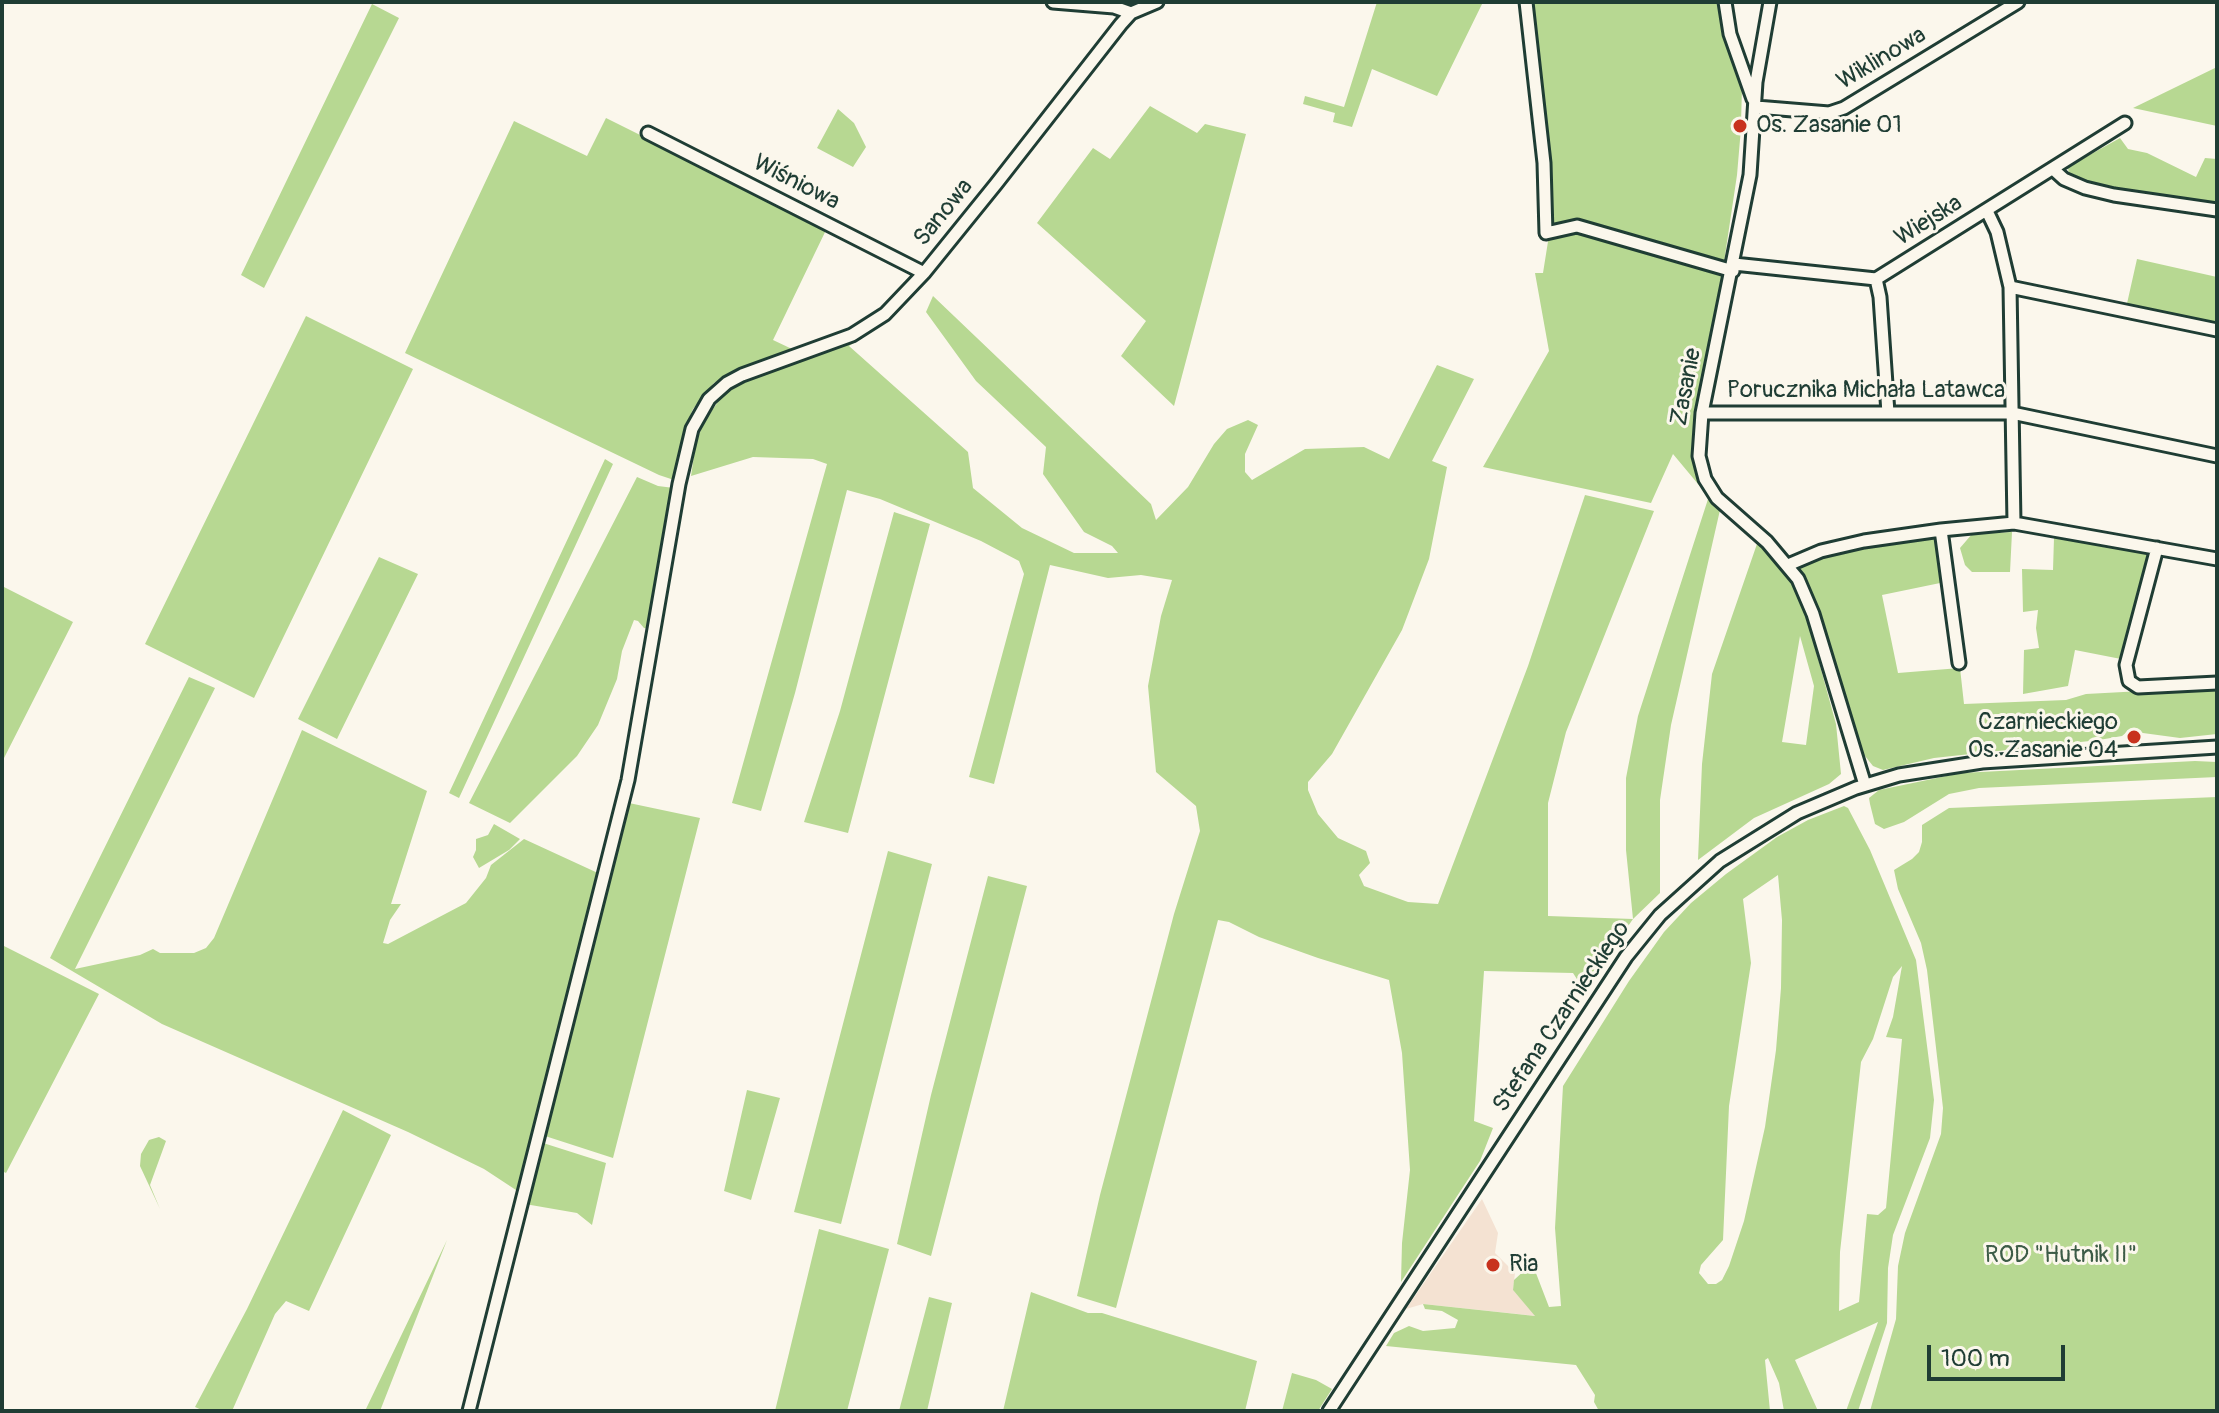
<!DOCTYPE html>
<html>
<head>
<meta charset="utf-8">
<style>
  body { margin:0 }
  #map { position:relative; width:2219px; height:1413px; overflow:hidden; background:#fbf7ec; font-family:Pangolin,sans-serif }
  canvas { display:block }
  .frame { position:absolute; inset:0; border:4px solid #1f3d34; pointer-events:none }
  .scale { position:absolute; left:1927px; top:1345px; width:138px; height:36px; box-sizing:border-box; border:4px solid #1f3d34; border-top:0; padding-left:10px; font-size:24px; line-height:28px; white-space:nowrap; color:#1f3d34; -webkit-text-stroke:6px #fbf7ec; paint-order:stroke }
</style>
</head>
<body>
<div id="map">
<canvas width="2219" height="1413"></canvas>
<div class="frame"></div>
<div class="scale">100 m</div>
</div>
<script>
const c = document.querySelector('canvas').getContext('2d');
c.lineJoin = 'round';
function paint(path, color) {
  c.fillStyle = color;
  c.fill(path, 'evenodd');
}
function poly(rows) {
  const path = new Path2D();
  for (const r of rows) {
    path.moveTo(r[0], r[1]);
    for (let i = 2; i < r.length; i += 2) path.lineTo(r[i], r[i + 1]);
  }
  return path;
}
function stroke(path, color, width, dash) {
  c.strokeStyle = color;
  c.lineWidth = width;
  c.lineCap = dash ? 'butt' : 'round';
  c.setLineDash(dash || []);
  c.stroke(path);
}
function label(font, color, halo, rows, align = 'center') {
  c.font = font + ' Pangolin,sans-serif';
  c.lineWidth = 6;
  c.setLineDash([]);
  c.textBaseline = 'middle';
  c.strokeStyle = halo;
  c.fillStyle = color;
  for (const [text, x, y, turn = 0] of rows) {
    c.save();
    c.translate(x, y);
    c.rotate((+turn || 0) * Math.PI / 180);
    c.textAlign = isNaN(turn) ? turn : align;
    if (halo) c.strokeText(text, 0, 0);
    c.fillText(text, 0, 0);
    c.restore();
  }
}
const built = poly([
  [1482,1199,1498,1233,1495,1253,1515,1273,1513,1290,1536,1316,1423,1304,1406,1309]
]);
const green = poly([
  [1377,2,1483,2,1437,96,1372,69,1352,127,1333,122,1335,113,1303,104,1305,96,1344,107],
  [1529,2,1722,2,1728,50,1742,88,1741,123,1738,124,1738,128,1741,128,1737,175,1724,262,1613,230,1609,238,1721,270,1725,277,1722,304,1694,430,1693,456,1703,490,1673,454,1651,503,1483,467,1549,351,1535,273,1543,273,1550,229],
  [372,4,399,18,264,288,241,275],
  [2217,67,2217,126,2133,108],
  [1150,106,1197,133,1205,124,1246,134,1174,406,1121,356,1146,321,1037,223,1093,148,1110,159],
  [838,109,854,123,866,147,853,167,817,148],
  [606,118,827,228,773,340,792,349,734,371,714,383,693,409,684,431,674,480,659,475,405,353,514,121,587,156],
  [2120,138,2128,149,2147,153,2196,177,2205,158,2217,159,2217,207,2101,189,2069,176,2068,167],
  [2137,259,2217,277,2217,328,2126,308],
  [933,296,1151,504,1156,520,1188,487,1214,444,1227,429,1248,420,1258,425,1245,454,1245,472,1252,480,1305,449,1364,447,1389,459,1437,365,1474,379,1432,461,1447,467,1429,559,1402,630,1332,754,1308,782,1308,790,1318,814,1338,838,1366,851,1370,863,1359,875,1364,886,1408,902,1438,904,1528,666,1585,495,1654,511,1566,732,1548,803,1548,916,1633,919,1626,850,1626,778,1638,716,1709,496,1720,510,1671,725,1660,800,1660,893,1633,919,1584,990,1573,973,1484,971,1474,1121,1493,1128,1480,1161,1401,1282,1402,1243,1410,1170,1402,1053,1389,980,1318,958,1259,937,1229,922,1218,920,1116,1308,1077,1296,1100,1195,1174,914,1200,831,1196,806,1156,772,1148,686,1161,616,1172,580,1141,575,1108,578,1050,565,994,784,969,777,1024,574,1019,561,981,541,880,499,847,490,795,693,761,811,732,803,827,464,813,459,753,457,691,476,696,442,704,422,724,393,751,379,861,338,849,346,968,452,973,488,1022,528,1074,553,1118,553,1112,546,1084,532,1043,474,1046,447,976,381,926,312],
  [306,316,413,369,254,698,145,644],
  [605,459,613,464,459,798,449,793],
  [637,477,658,486,674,488,652,629,644,628,638,621,634,620,622,651,617,679,598,725,577,756,510,823,469,803],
  [894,512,930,524,848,833,804,822,840,711],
  [2012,532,2010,572,1972,572,1965,565,1960,548,1972,534],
  [1937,537,1945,582,1882,595,1898,673,1960,668,1964,704,2066,700,2086,694,2217,687,2217,734,2180,738,2128,731,2122,736,2099,740,1934,758,1883,770,1873,766,1857,746,1815,606,1798,565,1822,556,1877,544],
  [2054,538,2148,553,2121,659,2075,650,2068,686,2023,694,2024,650,2039,648,2036,628,2038,610,2023,612,2022,569,2053,570],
  [1758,541,1772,554,1792,581,1803,604,1836,724,1841,774,1829,784,1754,818,1698,860,1702,764,1712,674],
  [1800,636,1814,686,1806,745,1782,742],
  [379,557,418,574,337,739,298,719],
  [2,586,73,622,2,762],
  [189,677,215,688,75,969,140,955,153,949,160,953,194,953,206,948,214,938,302,730,427,791,391,904,401,904,390,920,383,943,388,944,466,903,486,878,491,865,524,839,600,874,519,1192,484,1169,408,1132,162,1024,50,958],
  [2195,761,2217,762,2217,777,1979,788,1949,794,1904,822,1884,829,1875,824,1870,804,1869,798,1879,790,1961,773],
  [2217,797,2217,1411,1870,1411,1896,1319,1898,1266,1905,1233,1941,1134,1943,1108,1927,970,1921,943,1898,889,1894,870,1912,859,1919,852,1922,842,1922,825,1949,808],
  [629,803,700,818,613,1158,542,1135],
  [1844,806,1848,808,1870,850,1916,960,1934,1100,1930,1138,1893,1235,1888,1268,1887,1323,1858,1411,1846,1411,1878,1322,1795,1360,1818,1411,1784,1411,1779,1383,1768,1358,1765,1360,1770,1411,1599,1411,1594,1402,1595,1395,1576,1365,1386,1346,1394,1333,1409,1326,1423,1331,1455,1328,1458,1320,1442,1311,1425,1309,1423,1304,1535,1316,1513,1290,1514,1280,1526,1269,1534,1268,1549,1307,1561,1306,1555,1228,1563,1086,1629,981,1664,932,1691,903,1726,874,1777,837,1808,820],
  [1778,875,1782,920,1781,988,1776,1050,1765,1127,1744,1221,1729,1266,1722,1280,1716,1284,1708,1284,1699,1273,1701,1265,1723,1240,1729,1106,1751,963,1743,899],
  [1902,966,1893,1017,1886,1037,1902,1039,1886,1208,1878,1215,1867,1214,1859,1302,1839,1311,1840,1252,1861,1062,1873,1039,1893,977],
  [494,824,520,839,509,850,479,868,473,857,476,850,476,839,488,835],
  [888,851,932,864,841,1224,794,1212],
  [988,876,1027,886,931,1256,897,1244,931,1095],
  [2,945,99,994,6,1173,2,1171],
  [747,1090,780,1098,751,1200,724,1191],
  [343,1110,391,1135,309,1311,286,1301,275,1314,232,1411,204,1411,195,1407,247,1309],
  [159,1137,166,1141,150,1185,160,1209,140,1166,141,1154,149,1140],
  [540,1142,606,1163,592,1225,577,1213,525,1204],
  [819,1229,889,1249,847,1411,775,1411],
  [447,1240,380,1411,365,1411],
  [1031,1292,1088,1313,1102,1313,1257,1361,1245,1411,1003,1411],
  [929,1297,952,1303,927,1411,899,1411],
  [1292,1373,1316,1380,1332,1389,1318,1411,1282,1411]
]);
const minor = poly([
  [1053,2,1114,7,1131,13],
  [1526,2,1544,163,1546,233,1577,226,1733,271],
  [1725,2,1730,34,1753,99],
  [1770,2,1756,82,1750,175,1702,413,1699,456,1705,479,1717,498,1767,542,1798,579,1813,614,1865,785],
  [1756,107,1829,113,1844,108,2018,2],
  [648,133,924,273],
  [2053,169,2064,179,2085,188,2114,195,2217,210],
  [1987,211,1997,232,2010,287,2014,523],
  [1734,264,1876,279,2125,123],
  [1876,279,1880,297,1888,413],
  [2010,287,2217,330],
  [1702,413,2012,413,2217,456],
  [1941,530,1959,663],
  [2157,548,2126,665,2129,681,2138,687,2217,683],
  [1788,565,1821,551,1864,541,1941,530,2014,523,2217,559],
  [469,1411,628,780,679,484,692,429,709,399,727,383,742,375,852,335,885,314,924,273,996,184,1121,24,1131,13,1157,2],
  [1329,1411,1626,957,1660,915,1720,861,1797,813,1856,788,1899,775,1982,762,2217,747]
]);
const markers = [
  [1740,126,8,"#c8321e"],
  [2134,737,8,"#c8321e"],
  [1493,1265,8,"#c8321e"]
];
const streetNames = [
  ["Wiklinowa",1882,59,-31],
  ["Wiśniowa",796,183,27],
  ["Sanowa",944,213,-51],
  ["Wiejska",1929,221,-32],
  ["Zasanie",1687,387,-79],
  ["Porucznika Michała Latawca",1866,391],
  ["Stefana Czarnieckiego",1562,1017,-56]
];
const poiNames = [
  ["Os. Zasanie 01",1756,126],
  ["Czarnieckiego",2118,723,"right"],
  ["Os. Zasanie 04",2118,751,"right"],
  ["Ria",1509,1265]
];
const parkNames = [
  ["ROD \"Hutnik II\"",2061,1256]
];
paint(built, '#f4e2d2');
paint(green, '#b7d892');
stroke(minor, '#1f3d34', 17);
stroke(minor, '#fbf7ec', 11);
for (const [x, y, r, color] of markers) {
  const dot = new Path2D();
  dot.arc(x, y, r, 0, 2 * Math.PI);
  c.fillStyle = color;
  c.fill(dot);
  stroke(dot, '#fbf7ec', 3);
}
label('24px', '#1f3d34', '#fbf7ec', streetNames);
label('24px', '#1f3d34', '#fbf7ec', poiNames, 'left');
label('24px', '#3d5c47', '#fbf7ec', parkNames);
</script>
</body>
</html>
